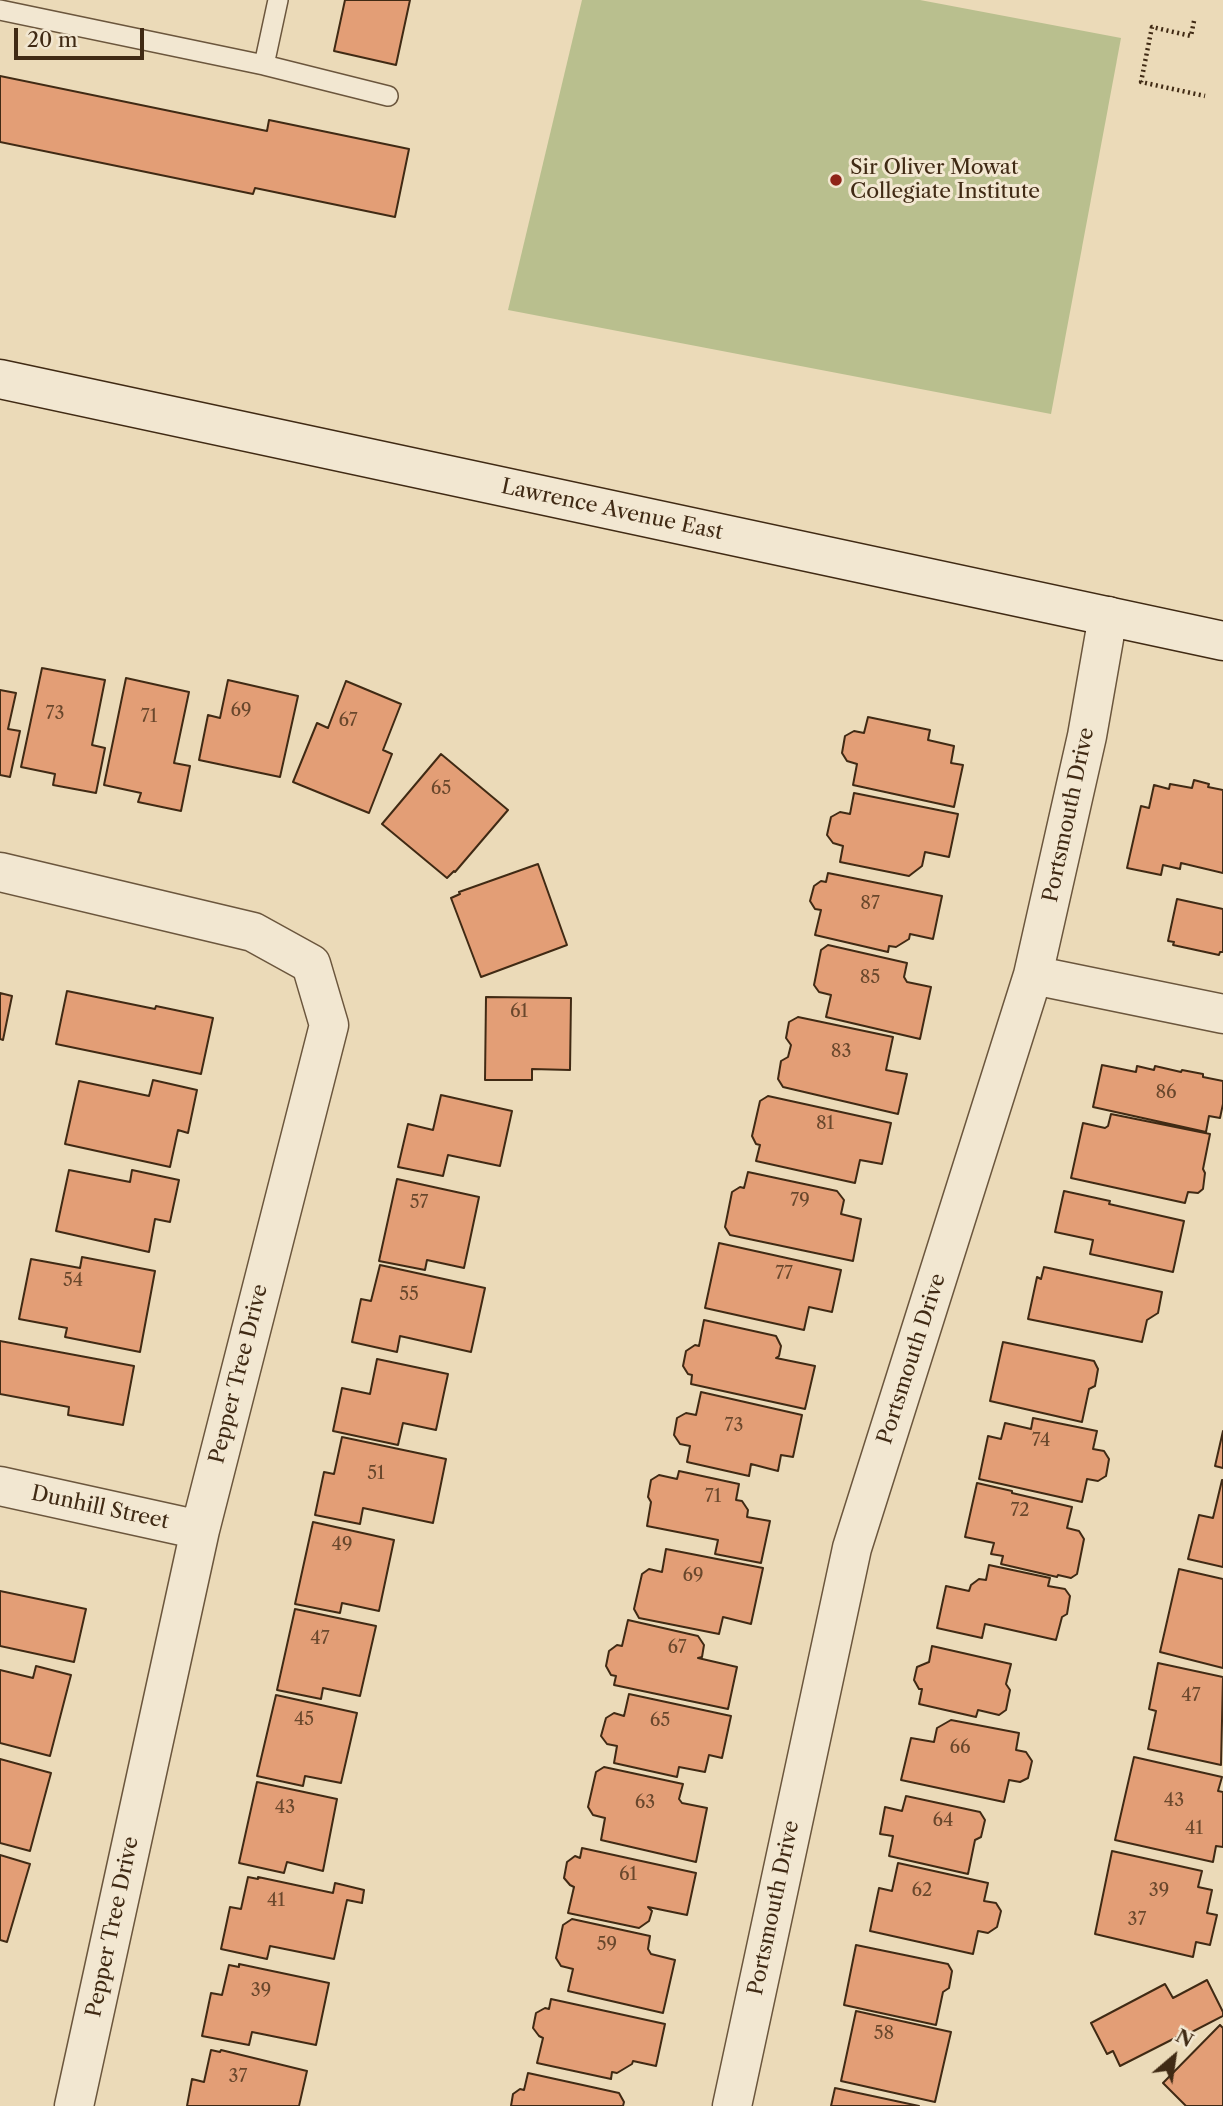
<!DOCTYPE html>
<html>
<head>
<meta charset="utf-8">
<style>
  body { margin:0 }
  #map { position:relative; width:1223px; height:2106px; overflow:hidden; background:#ebdab8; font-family:"Libre Caslon Text",serif }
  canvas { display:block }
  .north { position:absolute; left:1139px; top:2022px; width:70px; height:70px; -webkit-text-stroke:5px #f2e7d1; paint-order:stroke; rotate:29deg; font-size:19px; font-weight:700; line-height:28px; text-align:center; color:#402a14 }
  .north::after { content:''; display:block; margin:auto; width:24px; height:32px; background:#402a14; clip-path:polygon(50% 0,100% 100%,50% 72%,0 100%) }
  .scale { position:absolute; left:14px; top:28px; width:130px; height:32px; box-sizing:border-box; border:4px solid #402a14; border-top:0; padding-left:9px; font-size:21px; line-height:24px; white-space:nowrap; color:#402a14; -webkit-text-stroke:5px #f2e7d1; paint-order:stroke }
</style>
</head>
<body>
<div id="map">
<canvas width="1223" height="2106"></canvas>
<div class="north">N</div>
<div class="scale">20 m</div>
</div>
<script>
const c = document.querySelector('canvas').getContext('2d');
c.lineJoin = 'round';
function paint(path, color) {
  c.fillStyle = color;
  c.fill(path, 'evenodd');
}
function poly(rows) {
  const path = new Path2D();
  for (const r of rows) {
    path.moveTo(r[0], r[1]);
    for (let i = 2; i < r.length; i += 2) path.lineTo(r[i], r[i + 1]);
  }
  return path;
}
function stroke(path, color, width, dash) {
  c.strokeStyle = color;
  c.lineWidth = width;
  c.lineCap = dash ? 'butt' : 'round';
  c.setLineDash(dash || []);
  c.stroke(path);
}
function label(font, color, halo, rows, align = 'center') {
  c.font = font + ' "Libre Caslon Text",serif';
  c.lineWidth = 6;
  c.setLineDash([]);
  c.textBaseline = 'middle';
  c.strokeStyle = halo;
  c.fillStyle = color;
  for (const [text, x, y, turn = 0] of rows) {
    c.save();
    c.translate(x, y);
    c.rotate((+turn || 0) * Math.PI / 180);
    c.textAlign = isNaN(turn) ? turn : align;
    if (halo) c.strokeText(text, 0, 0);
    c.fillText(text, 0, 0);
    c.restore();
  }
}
const green = poly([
  [582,0,920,0,1121,38,1051,414,508,310]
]);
const building = poly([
  [345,0,410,0,396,65,334,51,345,0],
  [0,76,267,131,269,120,409,149,395,217,255,188,253,194,0,142,0,76],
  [42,668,105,680,92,745,105,748,96,793,53,785,55,774,21,767,42,668],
  [126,678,189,692,174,763,190,766,181,811,138,802,141,793,104,785,126,678],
  [228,680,298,696,280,777,199,760,208,715,220,718,228,680],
  [346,681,401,704,383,750,392,754,369,813,293,782,317,723,328,728,346,681],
  [0,690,16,693,8,729,20,731,10,777,0,775,0,690],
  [868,717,930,730,928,740,954,746,951,763,963,765,954,807,853,785,857,764,847,761,842,753,845,736,854,731,864,733,868,717],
  [441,754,508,810,455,872,454,871,447,878,382,824,441,754],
  [1194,780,1209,784,1208,787,1223,790,1223,873,1181,863,1180,869,1163,865,1161,875,1127,868,1141,806,1149,808,1154,785,1169,789,1170,784,1192,788,1194,780],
  [854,793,958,814,949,857,925,852,922,866,909,876,840,862,843,846,833,843,827,835,831,817,840,812,850,814,854,793],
  [538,864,567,945,481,977,451,898,460,894,459,892,538,864],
  [828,873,942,896,933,939,910,934,909,939,896,947,889,946,888,952,815,935,821,910,815,909,810,901,814,886,821,881,826,882,828,873],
  [1177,899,1223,909,1223,952,1220,952,1219,955,1173,945,1174,942,1168,941,1177,899],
  [828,945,907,963,904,977,907,982,931,987,920,1039,826,1017,831,995,819,992,814,985,821,950,828,945],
  [67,991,155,1009,156,1006,213,1018,201,1074,56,1044,67,991],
  [0,993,12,996,3,1040,0,1039,0,993],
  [486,997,571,998,570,1070,532,1069,532,1080,485,1080,486,997],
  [798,1017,893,1037,886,1070,907,1074,898,1114,783,1087,778,1079,781,1061,788,1057,791,1045,786,1038,789,1022,798,1017],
  [1102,1065,1136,1072,1137,1066,1154,1070,1155,1066,1181,1072,1182,1070,1203,1074,1203,1077,1223,1081,1223,1104,1220,1118,1209,1116,1206,1132,1093,1107,1102,1065],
  [153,1080,197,1090,188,1133,178,1130,170,1167,65,1144,79,1081,149,1096,153,1080],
  [441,1095,512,1111,500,1166,448,1155,443,1176,398,1167,408,1124,433,1130,441,1095],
  [768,1096,891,1123,882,1164,860,1160,855,1183,756,1161,760,1145,756,1144,752,1136,760,1101,768,1096],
  [1111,1114,1210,1134,1203,1169,1205,1173,1203,1189,1198,1193,1188,1192,1185,1203,1071,1178,1083,1123,1105,1128,1108,1126,1111,1114],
  [69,1170,130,1182,132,1170,179,1180,170,1222,155,1219,149,1252,56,1231,69,1170],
  [748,1172,837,1191,844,1200,841,1214,861,1219,853,1261,730,1235,725,1227,732,1192,740,1187,744,1188,748,1172],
  [397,1179,479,1197,464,1268,427,1260,425,1270,379,1261,397,1179],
  [1064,1191,1110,1201,1109,1204,1184,1221,1173,1272,1090,1254,1093,1240,1055,1232,1064,1191],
  [719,1243,841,1270,832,1312,809,1307,804,1330,705,1308,719,1243],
  [82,1257,155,1271,140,1352,65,1337,67,1328,19,1319,31,1259,80,1268,82,1257],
  [380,1265,485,1288,471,1352,400,1336,397,1352,352,1342,361,1299,371,1301,380,1265],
  [1044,1267,1162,1292,1158,1313,1147,1320,1142,1342,1028,1319,1037,1277,1041,1279,1044,1267],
  [704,1320,776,1336,781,1346,779,1356,776,1358,815,1366,805,1409,691,1384,692,1375,688,1374,683,1366,686,1351,695,1345,699,1346,704,1320],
  [0,1341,134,1366,123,1425,68,1415,69,1407,0,1394,0,1341],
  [1003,1342,1094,1361,1098,1369,1095,1386,1089,1389,1082,1422,990,1401,1003,1342],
  [377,1359,448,1374,436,1430,403,1423,398,1445,333,1431,342,1388,370,1394,377,1359],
  [701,1392,802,1415,793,1457,781,1455,778,1471,751,1464,749,1476,687,1462,690,1446,680,1444,674,1435,677,1418,686,1413,696,1415,701,1392],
  [1033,1418,1097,1431,1093,1449,1104,1451,1109,1459,1106,1476,1098,1481,1087,1479,1082,1502,979,1479,988,1436,1001,1439,1005,1423,1031,1429,1033,1418],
  [1223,1431,1223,1468,1215,1466,1223,1431],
  [342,1437,446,1459,433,1523,363,1508,360,1524,315,1515,324,1472,334,1474,342,1437],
  [679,1471,739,1484,736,1500,742,1501,748,1510,747,1517,770,1521,761,1563,715,1554,718,1540,647,1526,651,1502,648,1497,651,1480,659,1475,677,1479,679,1471],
  [1222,1480,1223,1480,1223,1567,1188,1559,1199,1515,1213,1518,1222,1480],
  [977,1483,1012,1491,1012,1493,1072,1507,1067,1528,1079,1531,1084,1539,1077,1574,1071,1578,1058,1575,1057,1577,1001,1564,1003,1556,991,1554,994,1543,965,1537,977,1483],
  [313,1522,394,1540,379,1611,342,1603,340,1613,295,1604,313,1522],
  [666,1549,763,1568,751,1624,723,1617,719,1634,639,1618,634,1609,642,1574,649,1569,662,1572,666,1549],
  [989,1565,1050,1578,1048,1586,1065,1589,1070,1596,1067,1614,1062,1617,1056,1640,985,1624,982,1638,937,1628,946,1586,969,1591,971,1585,979,1579,986,1580,989,1565],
  [1179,1569,1223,1579,1223,1668,1160,1652,1179,1569],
  [0,1591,86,1609,74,1662,0,1646,0,1591],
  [295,1609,376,1626,360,1696,323,1688,321,1699,277,1690,295,1609],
  [628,1620,698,1636,704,1645,702,1657,698,1658,737,1667,728,1709,614,1685,616,1676,611,1675,606,1666,609,1651,617,1645,622,1646,628,1620],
  [932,1646,1011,1664,1006,1684,1010,1690,1006,1710,999,1715,978,1710,976,1717,919,1704,922,1689,919,1689,914,1680,917,1667,929,1662,932,1646],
  [1158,1663,1223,1677,1221,1765,1148,1749,1156,1711,1149,1709,1158,1663],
  [36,1666,71,1675,50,1756,0,1743,0,1670,33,1678,36,1666],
  [629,1694,731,1716,722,1758,709,1755,705,1772,679,1767,677,1777,614,1763,617,1746,607,1744,601,1736,606,1718,614,1713,624,1716,629,1694],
  [276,1695,357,1713,341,1783,305,1776,303,1786,257,1776,276,1695],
  [951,1720,1019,1733,1016,1750,1026,1752,1032,1761,1028,1778,1020,1782,1009,1780,1004,1802,901,1780,911,1738,934,1742,937,1728,951,1720],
  [1134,1757,1222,1777,1218,1791,1223,1792,1223,1847,1216,1846,1213,1862,1115,1840,1134,1757],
  [0,1759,51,1773,30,1851,0,1843,0,1759],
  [604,1767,683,1784,679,1799,682,1803,707,1808,696,1862,601,1840,605,1818,593,1815,588,1807,596,1772,604,1767],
  [257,1782,337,1799,323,1871,287,1862,284,1873,239,1863,257,1782],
  [906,1796,980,1812,985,1820,981,1837,975,1840,968,1874,889,1856,893,1836,880,1834,885,1807,902,1811,906,1796],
  [582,1848,696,1873,687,1915,648,1907,652,1911,649,1921,639,1928,568,1913,574,1887,570,1885,564,1878,567,1862,575,1856,580,1858,582,1848],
  [1112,1851,1202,1871,1198,1887,1212,1890,1207,1913,1217,1915,1210,1945,1196,1942,1193,1957,1095,1934,1112,1851],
  [0,1855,30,1864,7,1942,0,1940,0,1855],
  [898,1863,988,1883,984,1901,996,1903,1001,1911,997,1927,988,1933,978,1931,973,1954,870,1931,879,1888,892,1891,898,1863],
  [248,1877,258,1879,258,1877,333,1893,335,1883,364,1890,362,1903,347,1900,334,1959,270,1946,267,1959,221,1949,230,1907,241,1909,248,1877],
  [572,1919,650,1936,648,1949,651,1954,675,1960,663,2013,568,1991,573,1969,561,1966,556,1958,563,1925,572,1919],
  [856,1945,948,1964,952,1971,949,1988,943,1992,936,2025,844,2005,856,1945],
  [239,1964,329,1983,316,2045,252,2032,249,2045,202,2036,211,1993,222,1995,229,1965,239,1967,239,1964],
  [1207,1980,1223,2012,1223,2016,1186,2035,1185,2033,1120,2066,1113,2051,1107,2054,1091,2023,1165,1984,1173,1998,1207,1980],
  [551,1999,665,2024,656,2066,633,2061,632,2064,617,2073,612,2072,611,2079,537,2063,543,2038,539,2036,533,2028,536,2013,545,2008,549,2009,551,1999],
  [856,2011,951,2032,935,2102,841,2081,856,2011],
  [1220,2025,1223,2028,1223,2106,1186,2106,1163,2083,1220,2025],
  [211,2050,220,2052,221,2050,307,2071,299,2106,187,2106,192,2079,204,2082,211,2050],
  [528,2073,619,2093,624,2102,623,2106,511,2106,513,2094,520,2089,524,2090,528,2073],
  [835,2088,919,2106,831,2106,835,2088]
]);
const path = poly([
  [1194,21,1191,36,1152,27,1141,82,1205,96]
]);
const lane = poly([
  [0,10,264,65,278,0],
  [264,65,388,96]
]);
const street = poly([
  [0,872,253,932,311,964,329,1025,200,1530,74,2106],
  [1033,975,1223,1014],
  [0,1486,200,1530],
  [732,2106,852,1548,1033,975,1087,736,1108,616]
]);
const secondary = poly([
  [0,379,1223,641]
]);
const markers = [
  [836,180,7,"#8f2418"]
];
const numberNames = [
  ["69",241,711],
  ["73",55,714],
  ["71",149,717],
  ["67",348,721],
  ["65",441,789],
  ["87",870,904],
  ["85",870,978],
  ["61",519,1012],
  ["83",841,1052],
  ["86",1166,1093],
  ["81",825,1124],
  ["79",800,1201],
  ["57",419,1203],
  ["77",784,1274],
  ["54",73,1281],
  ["55",409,1295],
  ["73",734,1426],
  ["74",1041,1441],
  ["51",376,1474],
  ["71",713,1497],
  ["72",1020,1511],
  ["49",342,1545],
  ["69",693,1576],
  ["47",320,1639],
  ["67",677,1648],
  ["47",1191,1696],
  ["45",304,1720],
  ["65",660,1721],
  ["66",960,1748],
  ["43",1174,1801],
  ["63",645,1803],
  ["43",285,1808],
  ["64",943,1821],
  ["41",1194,1829],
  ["61",628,1875],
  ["62",922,1891],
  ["39",1159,1891],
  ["41",276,1901],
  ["37",1137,1920],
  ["59",607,1945],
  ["39",261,1991],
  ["58",884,2034],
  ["37",238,2077]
];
const poiNames = [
  ["Sir Oliver Mowat",850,168],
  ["Collegiate Institute",850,192]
];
const streetNames = [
  ["Lawrence Avenue East",612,510,12],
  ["Portsmouth Drive",1069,815,-78],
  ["Portsmouth Drive",912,1359,-72],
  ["Pepper Tree Drive",239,1374,-76],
  ["Dunhill Street",100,1508,12],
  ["Portsmouth Drive",774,1908,-78],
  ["Pepper Tree Drive",113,1927,-78]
];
paint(green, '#b9bf8e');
paint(building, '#e39e76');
stroke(building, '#402a14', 2);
stroke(lane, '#6b563d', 22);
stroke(street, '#6b563d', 41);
stroke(secondary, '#402a14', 41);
stroke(path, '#402a14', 4.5, [2, 3.5]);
stroke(lane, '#f2e7d1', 19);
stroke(street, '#f2e7d1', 38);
stroke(secondary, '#f2e7d1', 38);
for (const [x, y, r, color] of markers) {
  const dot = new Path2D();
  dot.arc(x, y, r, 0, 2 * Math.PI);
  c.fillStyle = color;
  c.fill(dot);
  stroke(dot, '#f2e7d1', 2.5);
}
label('18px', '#69472c', null, numberNames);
label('21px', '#402a14', '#f2e7d1', poiNames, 'left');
label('21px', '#402a14', '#f2e7d1', streetNames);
</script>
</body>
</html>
